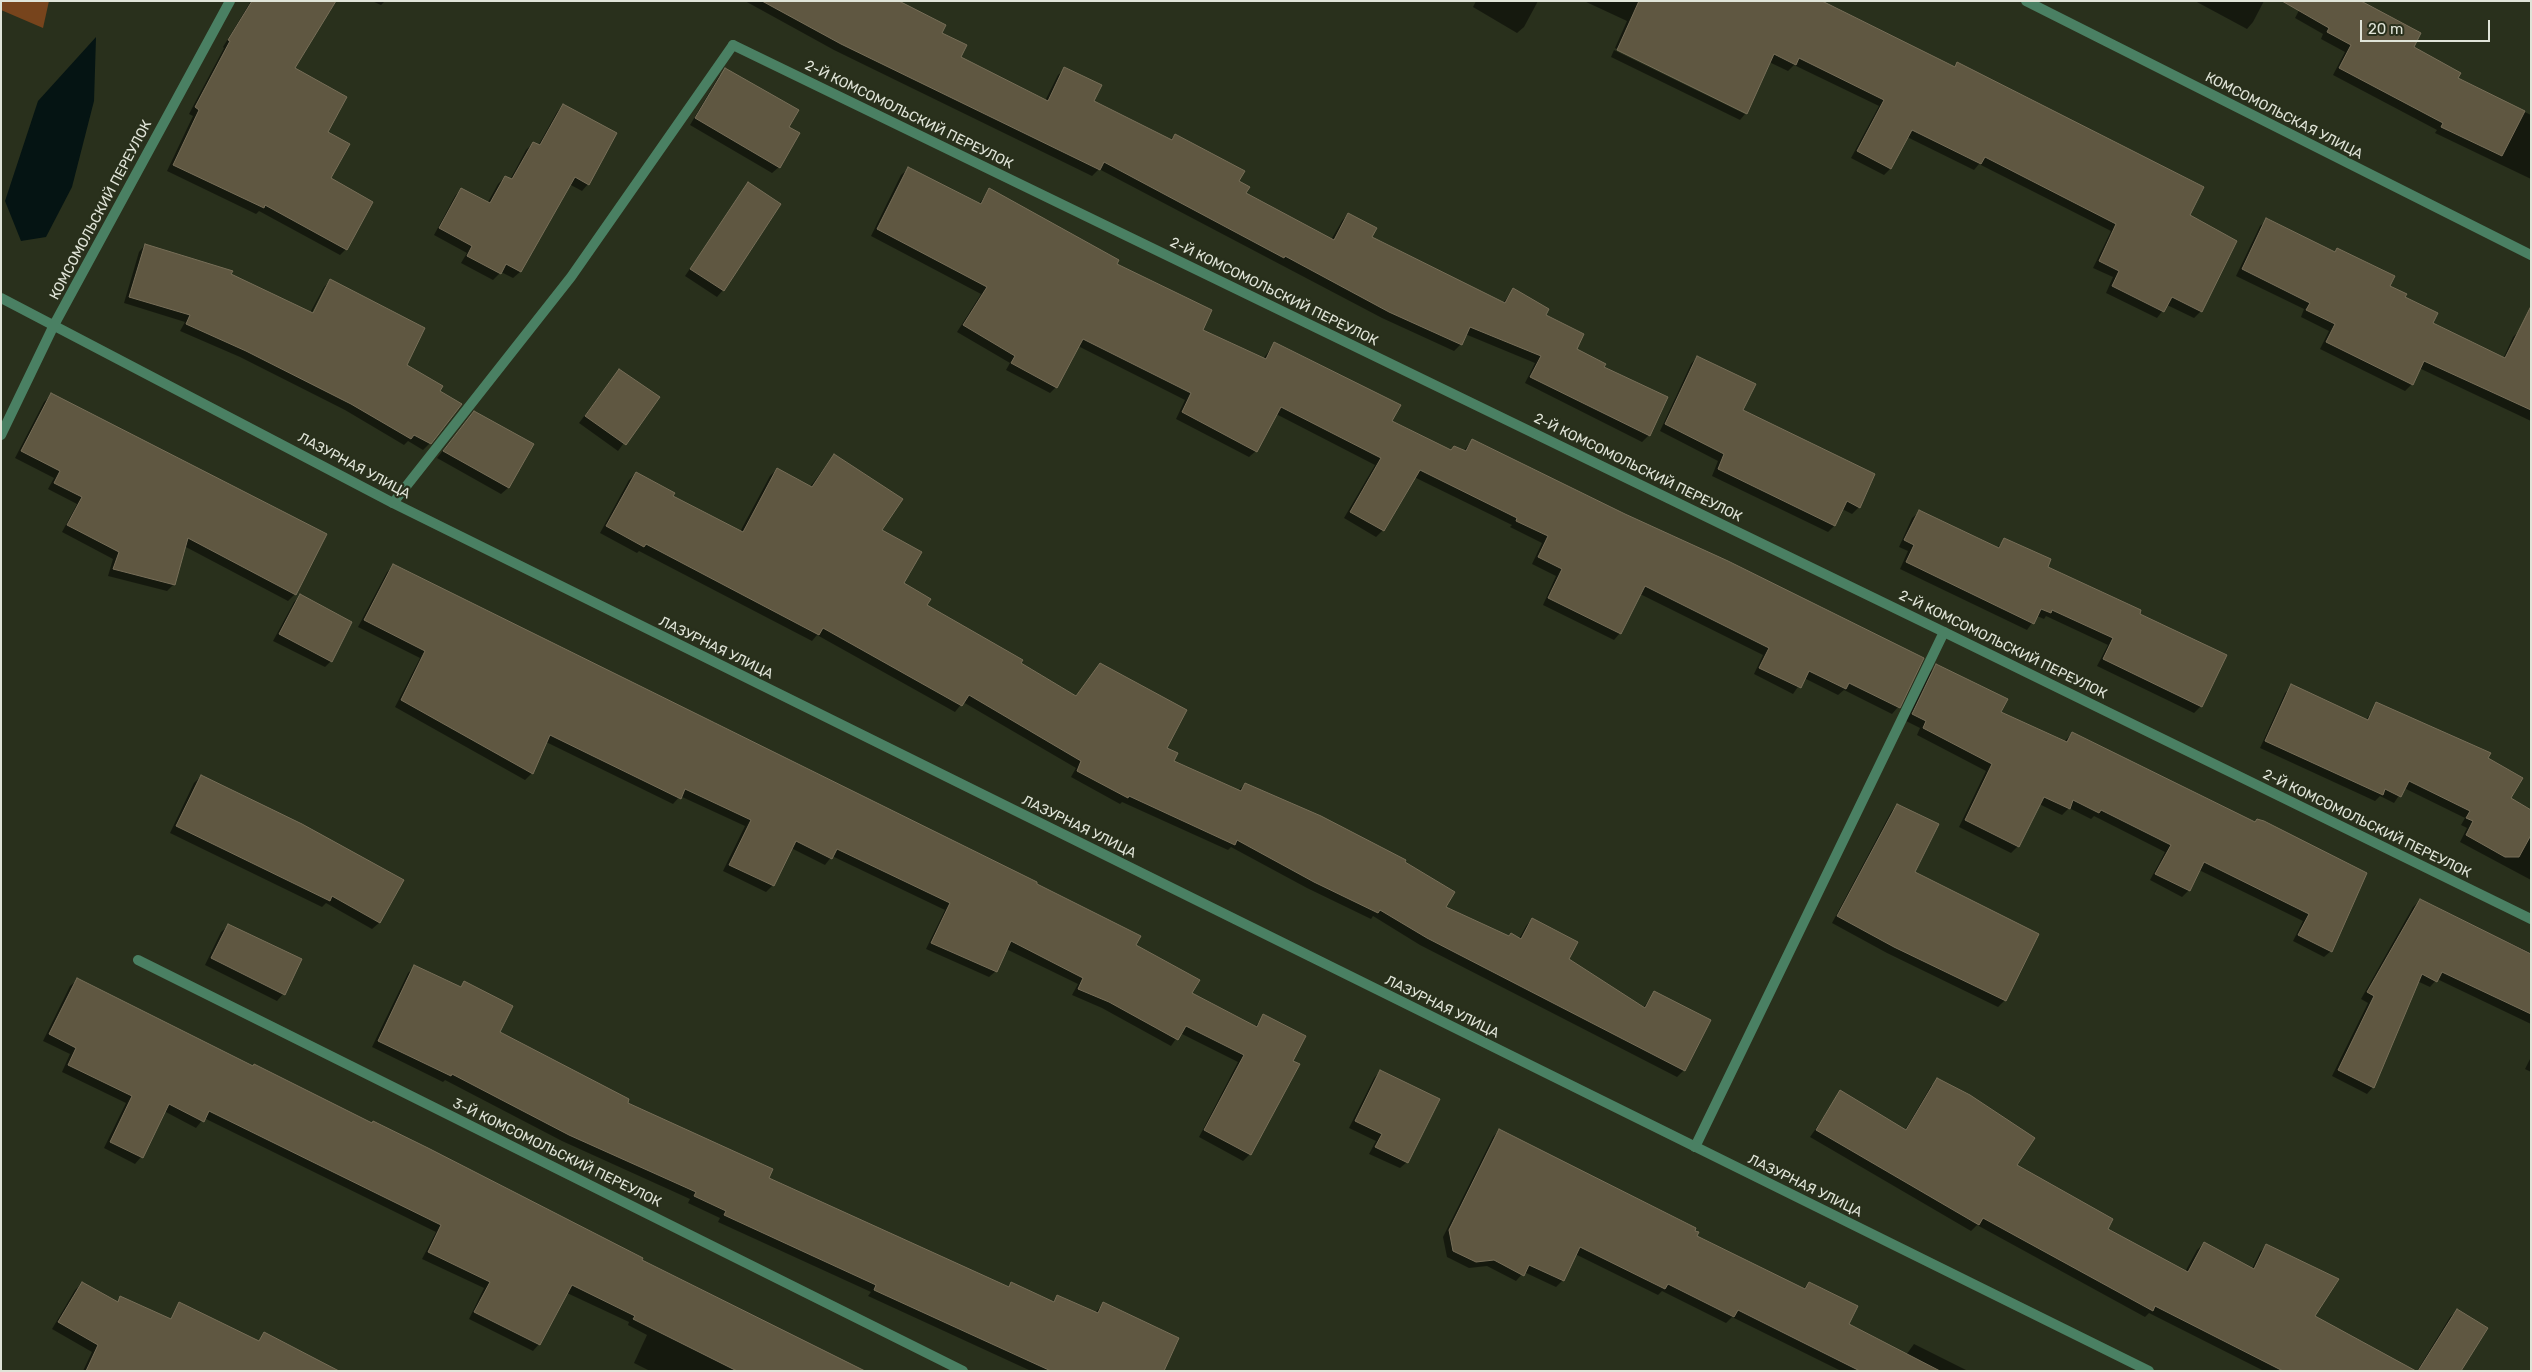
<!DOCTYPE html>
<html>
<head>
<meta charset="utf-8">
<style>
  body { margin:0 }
  #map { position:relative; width:2532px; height:1372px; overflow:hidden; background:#29301c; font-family:Rubik,sans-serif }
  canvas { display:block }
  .frame { position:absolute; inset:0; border:2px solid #e0e4d8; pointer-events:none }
  .scale { position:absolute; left:2360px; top:20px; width:130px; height:22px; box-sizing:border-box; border:2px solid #e0e4d8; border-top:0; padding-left:6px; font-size:15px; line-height:18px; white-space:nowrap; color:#e0e4d8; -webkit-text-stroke:4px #29301c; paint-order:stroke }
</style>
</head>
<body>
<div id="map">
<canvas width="2532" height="1372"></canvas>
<div class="frame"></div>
<div class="scale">20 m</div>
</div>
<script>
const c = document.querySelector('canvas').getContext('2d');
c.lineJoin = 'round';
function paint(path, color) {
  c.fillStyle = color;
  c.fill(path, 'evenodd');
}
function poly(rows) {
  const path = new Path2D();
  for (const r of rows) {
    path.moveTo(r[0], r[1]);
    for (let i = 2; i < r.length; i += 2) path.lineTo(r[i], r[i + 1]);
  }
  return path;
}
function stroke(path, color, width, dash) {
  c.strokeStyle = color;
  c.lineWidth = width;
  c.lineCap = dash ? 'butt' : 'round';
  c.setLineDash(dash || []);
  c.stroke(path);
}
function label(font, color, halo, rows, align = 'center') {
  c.font = font + ' Rubik,sans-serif';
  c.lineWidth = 4.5;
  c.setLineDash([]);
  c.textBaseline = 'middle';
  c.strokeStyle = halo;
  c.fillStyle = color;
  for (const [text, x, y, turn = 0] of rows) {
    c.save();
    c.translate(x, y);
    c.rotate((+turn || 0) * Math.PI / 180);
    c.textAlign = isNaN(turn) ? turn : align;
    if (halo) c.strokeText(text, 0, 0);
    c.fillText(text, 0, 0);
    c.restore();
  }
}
const green = poly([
  [1,1,49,1,43,28,1,10]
]);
const water = poly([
  [96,37,94,101,72,187,46,237,21,241,5,201,38,101]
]);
const shadow = poly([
  [251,1,335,1,294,69,327,132,329,179,346,249,340,255,259,211,256,214,167,171,193,116,189,114,224,48,223,47],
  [372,1,385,1,381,5],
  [745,1,896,1,940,34,959,58,1045,101,1058,75,1065,69,1092,102,1170,140,1175,135,1237,182,1244,194,1331,240,1342,221,1348,214,1370,238,1503,303,1513,290,1544,315,1575,350,1602,368,1649,435,1642,442,1525,383,1535,363,1465,334,1461,344,1454,351,1382,318,1099,169,1092,176,834,50],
  [1476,1,1538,1,1524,27,1517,33,1473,7],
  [1584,1,1820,1,1953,68,1957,64,2188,216,2201,311,2194,318,2167,305,2157,318,2106,293,2113,277,2093,268,2111,231,1979,164,1974,170,1907,137,1890,169,1884,175,1851,158,1879,106,1794,65,1788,71,1769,62,1745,114,1745,111,1615,48,1627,21],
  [2195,1,2264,1,2253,22,2247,29],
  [2304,1,2412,48,2456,79,2531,115,2531,179,2435,133,2437,130,2333,75,2345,52,2321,39,2323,34,2295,18],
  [1614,50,1745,114,1740,120,1611,57],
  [726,70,787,127,779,167,772,173,690,125,719,76],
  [563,105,588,184,582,191,569,184,520,272,513,278,501,272,493,280,461,263,467,253,434,235,455,196,461,189,487,204,498,184,505,177,510,180,526,150,533,143,538,146,557,112],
  [908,169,979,204,989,190,1115,265,1201,330,1263,359,1275,343,1391,421,1450,450,1454,447,1463,452,1472,440,1922,658,1898,707,1892,714,1844,690,1838,695,1804,678,1793,694,1754,674,1763,655,1640,594,1620,633,1614,640,1543,605,1556,576,1532,564,1542,543,1510,527,1512,525,1414,477,1383,530,1376,537,1344,518,1375,465,1276,414,1256,451,1249,457,1176,419,1185,400,1078,346,1056,387,1050,393,1006,370,1010,363,957,332,981,294,871,236,901,175],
  [748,183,723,290,717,297,685,276],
  [2267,220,2334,252,2337,249,2404,298,2431,324,2503,359,2513,337,2520,330,2531,336,2531,421,2419,368,2412,384,2405,391,2320,349,2329,331,2301,317,2304,309,2236,276,2260,226],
  [145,245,230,275,310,313,324,287,330,281,405,365,438,392,430,443,423,450,408,441,404,445,345,410,240,357,180,331,185,322,124,303,139,252],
  [325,287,327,287,311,319,309,318],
  [1697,357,1742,411,1859,507,1852,514,1842,509,1834,526,1828,532,1712,476,1718,461,1660,431,1691,364],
  [619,370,658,397,618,451,579,423],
  [51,395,325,535,295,594,288,601,184,546,174,584,167,591,108,576,113,559,62,532,77,504,48,489,54,478,15,458,44,402],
  [468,419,533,445,508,488,501,494,437,458],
  [834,455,880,531,902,584,925,606,1075,697,1100,665,1165,748,1172,761,1238,791,1245,784,1403,863,1444,907,1508,937,1519,939,1526,926,1532,919,1568,960,1643,1008,1655,992,1710,1021,1684,1070,1677,1077,1420,945,1373,916,1371,919,1307,888,1231,847,1228,850,1122,802,1120,804,1071,777,1076,768,963,702,955,712,817,635,812,641,639,551,637,553,600,533,629,480,636,473,671,497,740,532,770,476,777,469,810,487],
  [1919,512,1997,548,2005,539,2046,568,2138,614,2201,706,2194,713,2097,666,2108,645,2046,616,2044,619,2037,616,2027,630,1900,569,1908,551,1899,547,1912,518],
  [393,566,1035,884,1135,946,1191,994,1255,1027,1264,1016,1250,1154,1243,1161,1199,1137,1238,1062,1180,1033,1171,1046,1102,1008,1072,995,1078,984,1006,949,996,971,989,977,926,949,945,910,832,856,825,865,791,848,773,885,766,892,723,871,745,826,680,796,673,804,546,742,532,773,525,780,395,707,420,658,358,627,387,572],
  [300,596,331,661,325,667,273,641,294,602],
  [1936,666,1999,712,2064,742,2072,733,2255,823,2331,951,2324,957,2293,941,2303,921,2199,870,2189,890,2182,897,2150,880,2165,852,2094,816,2091,819,2069,808,2062,815,2039,804,2018,846,2011,853,1959,827,1986,771,1917,735,1920,728,1906,721,1930,672],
  [2292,686,2366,720,2377,704,2487,759,2509,799,2531,811,2531,880,2460,842,2467,828,2461,825,2465,818,2404,788,2394,803,2380,796,2375,801,2260,748,2285,693],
  [201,776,402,881,379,923,372,929,326,903,322,907,170,833,194,783],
  [1897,805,1913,872,2005,1000,1998,1007,1887,953,1832,923,1891,812],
  [2420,900,2531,953,2531,1024,2437,979,2430,987,2417,981,2373,1087,2367,1094,2332,1076,2368,1003,2361,999,2413,907],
  [228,926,283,994,277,1001,205,965,221,932],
  [415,966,459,988,464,983,499,1033,768,1179,1007,1288,1011,1284,1052,1302,1058,1297,1095,1313,1103,1304,1163,1371,1031,1371,868,1296,871,1292,718,1222,720,1218,688,1203,690,1199,562,1141,445,1080,443,1082,372,1047,408,973],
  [77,980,640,1261,862,1371,650,1371,634,1363,647,1335,628,1325,629,1322,567,1293,539,1344,533,1351,469,1319,484,1288,422,1259,436,1232,204,1118,196,1128,164,1111,141,1157,135,1164,104,1148,126,1103,62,1072,70,1054,43,1041,70,986],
  [2531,1057,2531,1072,2525,1069],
  [1380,1071,1407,1162,1400,1168,1369,1154,1376,1141,1349,1128,1374,1078],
  [1938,1080,2016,1165,2106,1229,2185,1272,2197,1250,2204,1243,2252,1269,2260,1252,2266,1246,2313,1316,2413,1371,2264,1371,2149,1313,2145,1317,1977,1225,1971,1231,1810,1137,1841,1092,1905,1130,1931,1086],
  [1499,1130,1695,1236,1803,1289,1809,1283,1847,1325,1906,1355,1914,1344,1968,1371,1841,1371,1732,1317,1726,1323,1662,1291,1658,1295,1575,1254,1563,1280,1556,1287,1524,1272,1516,1281,1487,1266,1469,1268,1447,1257,1443,1237,1493,1137],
  [82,1283,116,1303,121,1298,170,1371,83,1371,92,1352,52,1329,75,1290],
  [2457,1310,2459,1371,2417,1371,2450,1317]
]);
const building = poly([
  [252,1,336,1,295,68,347,97,328,132,350,144,331,178,373,202,347,250,265,205,264,208,173,165,199,110,195,107,230,41,228,40,252,1],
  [762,1,899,1,946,25,942,33,967,45,961,57,1048,101,1064,67,1102,85,1094,101,1172,140,1175,134,1245,171,1239,181,1250,187,1246,193,1334,240,1348,213,1377,228,1372,237,1505,303,1513,288,1549,309,1546,315,1584,334,1577,349,1606,364,1604,367,1668,397,1650,436,1530,377,1541,356,1470,327,1462,345,1389,312,1285,256,1284,258,1104,162,1100,170,841,44,762,1],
  [1639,1,1822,1,1955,67,1957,62,2204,187,2190,215,2237,241,2202,312,2172,297,2164,312,2112,286,2119,271,2099,261,2116,224,1985,157,1981,164,1912,130,1891,169,1857,151,1884,100,1799,58,1796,65,1774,54,1747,114,1617,50,1639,1],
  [2282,1,2361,1,2421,33,2414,47,2461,73,2458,78,2525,111,2502,156,2441,127,2443,123,2339,68,2351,45,2327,32,2329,28,2282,1],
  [725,68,799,110,789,127,800,133,780,168,695,118,725,68],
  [563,104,617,133,589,185,575,177,521,272,506,264,501,274,467,256,472,246,439,228,461,188,490,203,505,176,512,179,533,142,540,145,563,104],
  [908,167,981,204,989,188,1119,260,1117,264,1212,310,1203,330,1266,359,1274,342,1401,405,1392,421,1451,450,1454,446,1466,451,1472,439,1625,514,1728,561,1924,658,1900,708,1849,683,1846,689,1809,671,1801,688,1759,668,1769,648,1645,586,1621,634,1548,598,1562,569,1538,557,1548,536,1516,521,1517,518,1420,470,1384,531,1350,512,1381,458,1281,407,1257,452,1182,412,1191,393,1083,339,1057,388,1011,363,1015,356,963,325,987,287,877,229,908,167],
  [748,182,781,204,724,291,690,269,748,182],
  [2266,218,2335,252,2337,248,2395,276,2390,286,2407,294,2405,297,2438,313,2433,323,2505,358,2531,306,2531,410,2424,361,2413,385,2326,342,2335,324,2306,310,2310,303,2242,269,2266,218],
  [145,244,233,271,231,274,313,313,330,279,425,328,407,365,443,386,440,391,462,404,431,444,414,435,411,439,351,404,246,351,186,324,190,315,129,297,145,244],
  [1697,356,1756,384,1743,410,1875,474,1860,508,1847,501,1835,526,1718,469,1724,454,1665,424,1697,356],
  [619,369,660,397,626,445,585,416,619,369],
  [51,393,327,534,296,595,188,538,175,585,113,569,119,552,67,525,82,497,54,483,60,471,21,451,51,393],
  [474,411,534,444,509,488,443,451,474,411],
  [834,454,903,499,882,530,922,552,904,583,931,599,927,605,1023,660,1021,663,1076,696,1100,663,1187,710,1167,748,1178,753,1174,761,1241,791,1245,783,1321,816,1406,860,1405,862,1455,892,1446,907,1509,936,1511,933,1521,939,1532,918,1578,942,1569,959,1645,1008,1654,991,1711,1020,1685,1071,1427,938,1380,910,1378,913,1314,882,1237,840,1235,845,1129,796,1128,798,1077,771,1081,761,969,695,962,706,823,628,819,635,646,544,644,547,606,526,636,472,675,493,673,496,743,532,777,468,812,487,834,454],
  [1919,510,1999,548,2004,538,2051,559,2048,567,2141,610,2140,614,2227,655,2202,707,2103,659,2113,638,2052,610,2051,613,2041,609,2034,624,1906,562,1914,545,1904,540,1919,510],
  [393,564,1037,882,1037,884,1141,936,1136,945,1200,980,1192,993,1257,1027,1263,1014,1306,1036,1293,1061,1300,1064,1251,1155,1204,1130,1244,1055,1186,1026,1178,1040,1109,1002,1078,989,1083,978,1011,941,997,972,931,943,950,903,837,849,832,859,796,841,774,886,729,865,751,820,685,789,681,799,550,735,533,774,401,700,425,651,364,620,393,564],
  [300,594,352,622,332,662,279,634,300,594],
  [1936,664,2008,699,2001,712,2067,742,2072,732,2255,822,2257,819,2264,821,2367,873,2332,952,2298,935,2309,914,2204,862,2190,891,2155,874,2171,845,2101,810,2099,813,2073,800,2070,809,2044,797,2019,847,1965,820,1992,764,1923,728,1926,721,1912,714,1936,664],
  [2291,684,2368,720,2376,702,2491,753,2488,758,2523,778,2511,798,2531,810,2531,835,2519,857,2505,857,2466,835,2473,821,2466,818,2470,811,2409,781,2401,797,2385,789,2383,795,2265,741,2291,684],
  [201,775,302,824,404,880,380,923,332,896,330,901,176,826,201,775],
  [1897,804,1939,824,1915,872,2039,934,2006,1001,1894,947,1837,916,1897,804],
  [2420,899,2531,954,2531,1014,2442,972,2437,982,2422,974,2374,1088,2338,1070,2374,996,2367,992,2420,899],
  [228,924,302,959,285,995,211,958,228,924],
  [414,965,461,987,464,981,513,1006,500,1032,629,1099,628,1103,773,1169,769,1178,1009,1287,1011,1282,1054,1302,1057,1295,1098,1313,1103,1302,1179,1338,1164,1371,1051,1371,874,1290,876,1285,724,1215,726,1211,694,1196,696,1192,569,1135,452,1074,451,1076,378,1041,414,965],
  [77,978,253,1066,254,1064,372,1123,373,1121,428,1148,643,1258,642,1260,865,1371,737,1371,633,1319,635,1316,572,1285,540,1345,474,1312,490,1282,428,1252,441,1225,209,1111,204,1122,169,1104,143,1158,110,1142,132,1096,68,1065,76,1048,49,1034,77,978],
  [1380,1070,1440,1099,1408,1163,1375,1147,1382,1134,1355,1121,1380,1070],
  [1937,1078,1970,1095,2035,1138,2017,1165,2113,1219,2108,1229,2188,1272,2204,1242,2254,1269,2266,1244,2339,1279,2315,1316,2416,1371,2283,1371,2155,1306,2153,1311,1983,1218,1979,1225,1816,1130,1840,1090,1906,1130,1937,1078],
  [1499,1129,1696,1228,1695,1231,1699,1232,1697,1236,1805,1289,1809,1282,1858,1306,1849,1324,1940,1371,1860,1371,1738,1310,1734,1317,1668,1284,1665,1289,1580,1247,1564,1281,1529,1265,1524,1276,1494,1260,1476,1262,1453,1251,1449,1230,1499,1129],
  [82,1282,118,1302,120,1296,171,1319,179,1302,259,1341,264,1332,339,1371,86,1371,98,1345,58,1322,82,1282],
  [2457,1309,2488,1328,2461,1371,2418,1371,2457,1309]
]);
const lane = poly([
  [393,503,571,277,733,45],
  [1695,1147,1944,632]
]);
const street = poly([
  [2026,1,2531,255],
  [733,45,1944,632,2531,919],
  [1,298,393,503,2149,1371],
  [1,435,54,325,230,1],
  [138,960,963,1371]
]);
const streetNames = [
  ["2-Й КОМСОМОЛЬСКИЙ ПЕРЕУЛОК",909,115,26],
  ["КОМСОМОЛЬСКАЯ УЛИЦА",2284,116,27],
  ["КОМСОМОЛЬСКИЙ ПЕРЕУЛОК",101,210,-62],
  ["2-Й КОМСОМОЛЬСКИЙ ПЕРЕУЛОК",1274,292,26],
  ["ЛАЗУРНАЯ УЛИЦА",354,466,28],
  ["2-Й КОМСОМОЛЬСКИЙ ПЕРЕУЛОК",1638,468,26],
  ["2-Й КОМСОМОЛЬСКИЙ ПЕРЕУЛОК",2003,645,26],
  ["ЛАЗУРНАЯ УЛИЦА",716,648,26],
  ["2-Й КОМСОМОЛЬСКИЙ ПЕРЕУЛОК",2367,824,26],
  ["ЛАЗУРНАЯ УЛИЦА",1079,827,26],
  ["ЛАЗУРНАЯ УЛИЦА",1442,1007,26],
  ["3-Й КОМСОМОЛЬСКИЙ ПЕРЕУЛОК",557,1153,26],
  ["ЛАЗУРНАЯ УЛИЦА",1805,1186,26]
];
paint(green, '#77441c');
paint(water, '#051413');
paint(shadow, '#0007');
paint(building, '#5f5741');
stroke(building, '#776e58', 1);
stroke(lane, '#4a8063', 10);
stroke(street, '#4a8063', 10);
label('14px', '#e0e4d8', '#29301c', streetNames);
</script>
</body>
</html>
